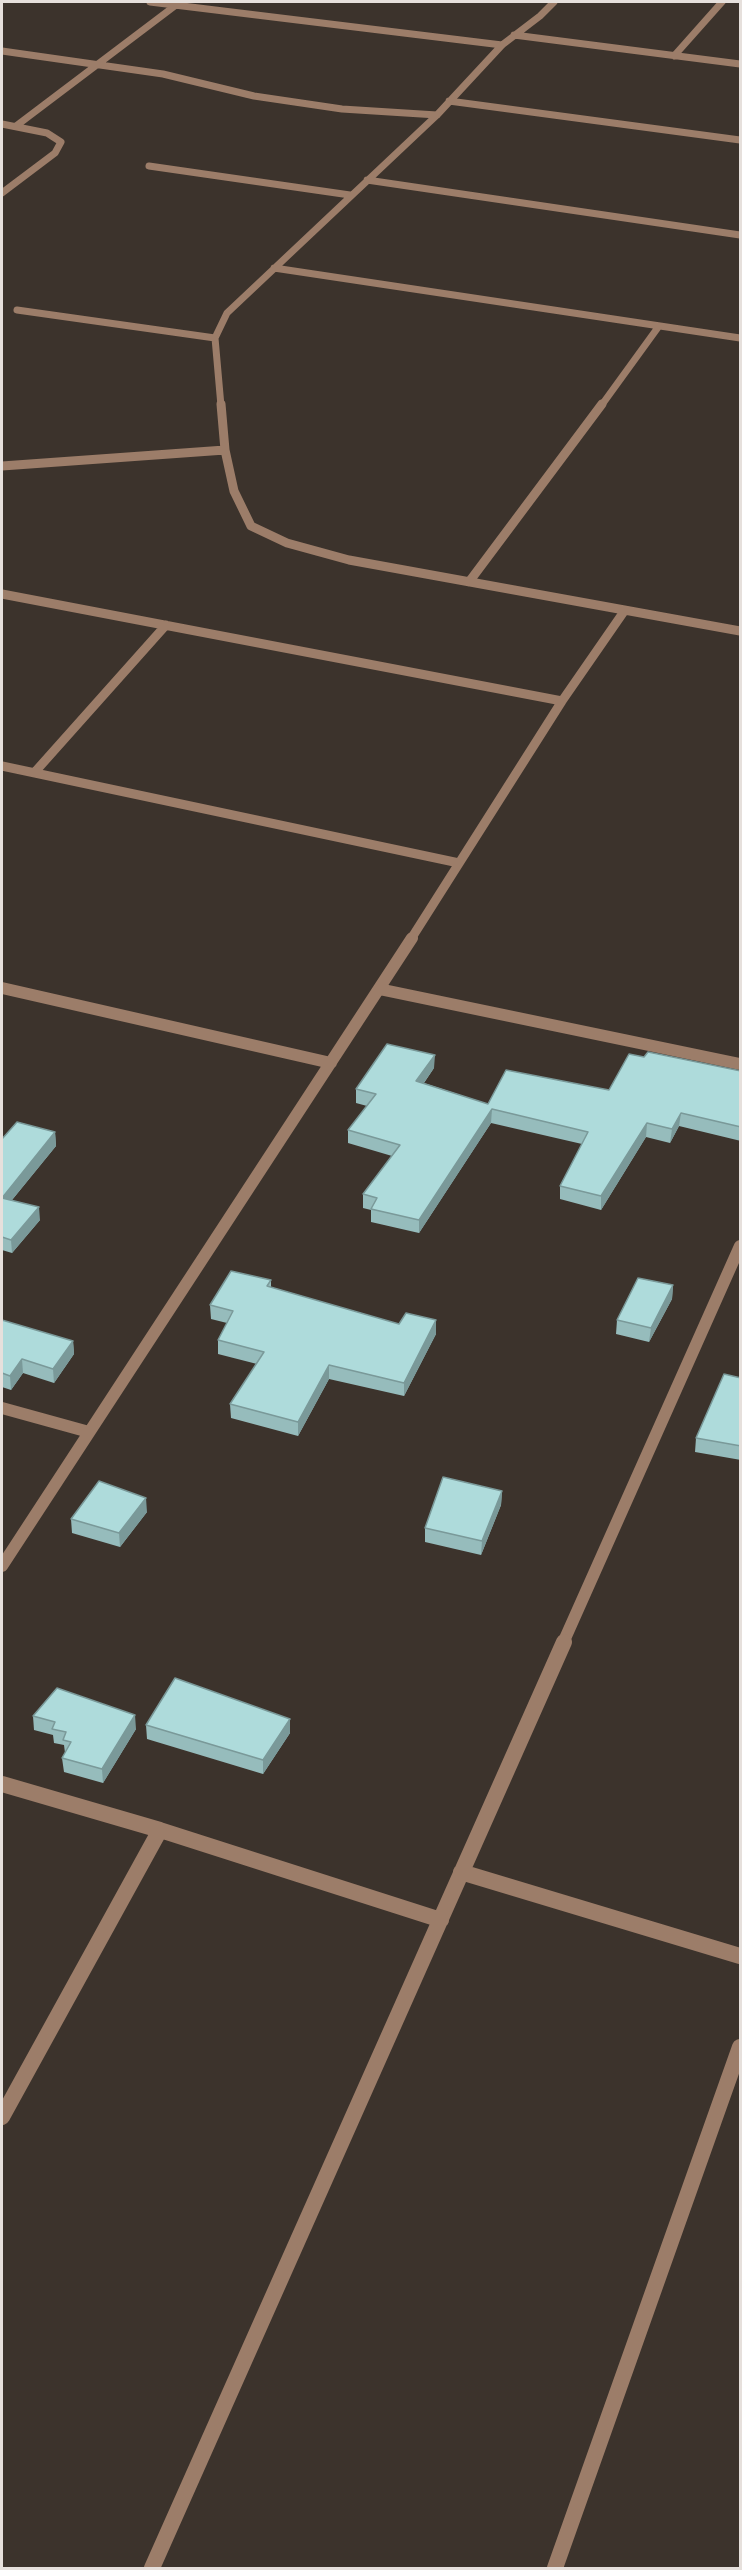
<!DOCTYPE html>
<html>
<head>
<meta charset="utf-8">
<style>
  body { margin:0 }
  #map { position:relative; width:742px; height:2570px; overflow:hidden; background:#3c332c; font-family:"IBM Plex Sans",sans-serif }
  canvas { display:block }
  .frame { position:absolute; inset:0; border:3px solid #e6e0dc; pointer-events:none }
</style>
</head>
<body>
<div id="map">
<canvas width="742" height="2570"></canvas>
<div class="frame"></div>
</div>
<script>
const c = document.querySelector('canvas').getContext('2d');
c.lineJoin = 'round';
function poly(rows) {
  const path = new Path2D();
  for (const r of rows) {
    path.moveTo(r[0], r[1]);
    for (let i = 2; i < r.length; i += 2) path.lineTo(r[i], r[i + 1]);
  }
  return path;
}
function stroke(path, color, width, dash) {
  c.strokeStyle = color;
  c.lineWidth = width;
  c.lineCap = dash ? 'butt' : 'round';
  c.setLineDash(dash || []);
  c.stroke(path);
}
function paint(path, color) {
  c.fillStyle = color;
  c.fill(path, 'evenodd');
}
const minorFar3 = poly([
  [150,2,502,45],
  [514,35,740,64],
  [2,51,163,74,254,96,342,109,437,115],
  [674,56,722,2],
  [449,101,740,140],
  [2,124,47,133,61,142,55,153,2,193],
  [16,126,176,5],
  [149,166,350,195],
  [367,180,740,235],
  [274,268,740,338],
  [17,310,215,338],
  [221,406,215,338,227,313,437,115,502,45,540,16,554,2],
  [601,406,659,326]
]);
const minorFar2 = poly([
  [221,404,225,450,234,491,251,526,287,543,349,560,740,631],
  [2,466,225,450],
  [469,582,602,404],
  [2,594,562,701],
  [2,766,459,863],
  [34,773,166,625],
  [411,939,562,701,625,610]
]);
const minorFar1 = poly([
  [2,988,331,1063],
  [379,989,740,1064],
  [2,1408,89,1432],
  [2,1566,412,938],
  [563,1643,740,1246]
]);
const minor = poly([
  [2,1784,160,1830,441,1920],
  [461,1872,740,1956],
  [2,2117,160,1830],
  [152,2568,564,1642],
  [555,2568,740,2047]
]);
const wall = poly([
  [644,1057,741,1071,741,1141,679,1126,670,1143,646,1137,601,1210,560,1199,560,1186,582,1144,491,1123,419,1233,371,1222,371,1210,363,1208,363,1194,392,1156,348,1143,348,1130,367,1106,356,1103,356,1089,434,1068,424,1083,488,1104,609,1090],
  [55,1132,56,1146,12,1200,40,1220,12,1253,2,1250,2,1139],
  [271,1280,271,1287,399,1324,436,1320,436,1334,404,1396,329,1379,298,1436,231,1418,230,1404,257,1364,218,1354,218,1340,227,1323,211,1319,210,1305],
  [673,1285,672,1299,649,1342,616,1334,617,1320],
  [2,1320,73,1341,74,1354,54,1383,23,1373,11,1390,2,1387],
  [741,1378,741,1460,695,1452,696,1438],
  [502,1491,501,1505,481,1555,425,1542,425,1528],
  [147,1512,120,1547,72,1533,71,1519],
  [33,1716,136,1729,103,1783,64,1772,62,1758,65,1753,64,1745,54,1743,53,1735,34,1730],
  [146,1725,290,1733,263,1774,147,1739]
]);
const shadedWall = poly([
  [435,1055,434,1068,416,1094,416,1081],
  [492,1109,491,1123,419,1233,419,1220],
  [681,1113,679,1126,670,1143,672,1129],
  [647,1123,646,1137,601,1210,601,1196],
  [55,1132,56,1146,3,1211,2,1198],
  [39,1207,40,1220,12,1253,11,1240],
  [673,1285,672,1299,649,1342,651,1328],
  [436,1320,436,1334,404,1396,404,1383],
  [73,1341,74,1354,54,1383,53,1369],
  [22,1359,23,1373,11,1390,10,1376],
  [329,1365,329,1379,298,1436,298,1422],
  [502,1491,501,1505,481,1555,482,1541],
  [146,1498,147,1512,120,1547,119,1533],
  [135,1715,136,1729,103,1783,102,1769],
  [290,1719,290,1733,263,1774,263,1760]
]);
const building = poly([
  [387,1044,435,1055,416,1081,488,1104,506,1070,609,1090,629,1054,644,1057,648,1052,741,1071,741,1127,681,1113,672,1129,647,1123,601,1196,560,1186,588,1132,492,1109,419,1220,371,1209,377,1198,363,1194,400,1145,348,1130,376,1094,356,1089,387,1044],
  [17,1122,55,1132,2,1198,2,1139,17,1122],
  [2,1198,39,1207,11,1240,2,1237,2,1198],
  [231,1271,271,1280,267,1286,399,1324,406,1313,436,1320,404,1383,329,1365,298,1422,230,1404,264,1352,218,1340,233,1311,210,1305,231,1271],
  [638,1278,673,1285,651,1328,617,1320,638,1278],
  [2,1320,73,1341,53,1369,22,1359,10,1376,2,1373,2,1320],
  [724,1374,741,1378,741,1446,696,1438,724,1374],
  [443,1477,502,1491,482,1541,425,1528,443,1477],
  [99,1481,146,1498,119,1533,71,1519,99,1481],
  [175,1678,290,1719,263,1760,146,1725,175,1678],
  [57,1688,135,1715,102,1769,62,1758,71,1742,63,1740,66,1732,52,1729,55,1722,33,1716,57,1688]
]);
stroke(minorFar3, '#9c7d69', 7);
stroke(minorFar2, '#9c7d69', 9);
stroke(minorFar1, '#9c7d69', 12);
stroke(minor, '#9c7d69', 16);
paint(wall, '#96bcbc');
paint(shadedWall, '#7a9999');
paint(building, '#aedbdb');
stroke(building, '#7a9999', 1.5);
</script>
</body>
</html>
